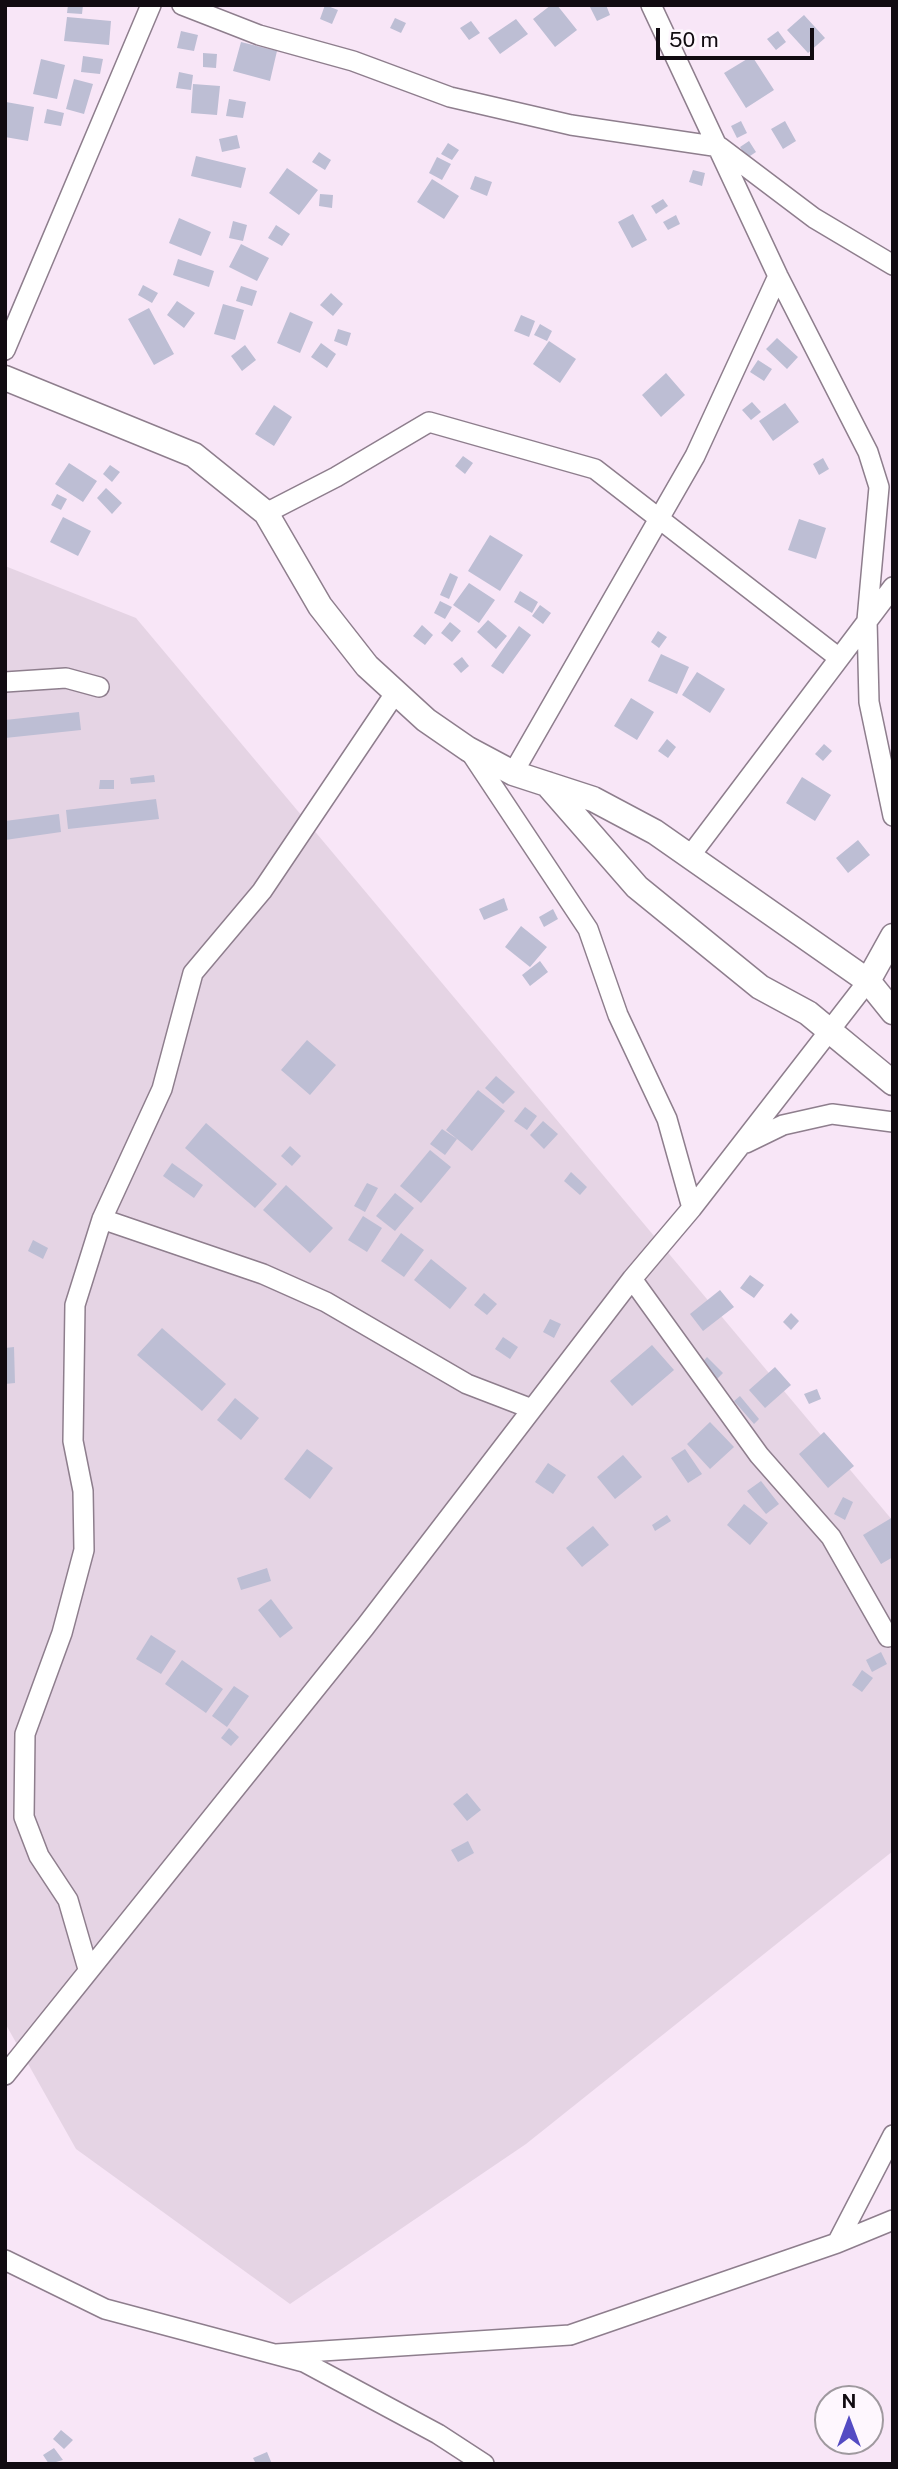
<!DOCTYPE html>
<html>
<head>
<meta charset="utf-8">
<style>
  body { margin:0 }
  #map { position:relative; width:898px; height:2469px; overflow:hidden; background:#f8e6f7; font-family:"Public Sans",sans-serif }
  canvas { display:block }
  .frame { position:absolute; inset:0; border:7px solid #110b11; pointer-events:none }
  .north { position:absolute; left:814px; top:2385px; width:70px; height:70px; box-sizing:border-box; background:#fef7fe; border:2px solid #9f999f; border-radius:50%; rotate:0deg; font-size:19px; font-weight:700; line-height:28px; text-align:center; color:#110b11 }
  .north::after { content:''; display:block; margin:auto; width:24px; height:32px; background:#544bc3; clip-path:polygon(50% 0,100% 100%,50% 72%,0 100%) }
  .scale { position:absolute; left:656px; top:28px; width:158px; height:32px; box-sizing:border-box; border:4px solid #110b11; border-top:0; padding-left:9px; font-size:21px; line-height:24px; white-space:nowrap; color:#110b11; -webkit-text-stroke:5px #fef7fe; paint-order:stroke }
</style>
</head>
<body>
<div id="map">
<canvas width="898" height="2469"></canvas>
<div class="frame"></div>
<div class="north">N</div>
<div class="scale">50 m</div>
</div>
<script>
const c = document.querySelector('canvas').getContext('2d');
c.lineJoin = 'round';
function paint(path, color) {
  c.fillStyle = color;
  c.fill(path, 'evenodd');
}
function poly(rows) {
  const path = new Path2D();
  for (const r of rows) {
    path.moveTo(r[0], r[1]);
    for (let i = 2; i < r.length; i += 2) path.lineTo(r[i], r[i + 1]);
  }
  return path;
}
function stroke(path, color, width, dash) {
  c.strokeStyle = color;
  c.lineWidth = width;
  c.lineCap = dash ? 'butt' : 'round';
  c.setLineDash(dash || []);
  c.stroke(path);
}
const industrial = poly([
  [5,566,136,618,893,1521,893,1851,526,2144,290,2304,76,2149,5,2023]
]);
const building = poly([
  [68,5,83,5,82,14,67,13],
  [325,5,338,10,332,24,320,19],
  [551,5,557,5,577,30,555,47,533,19],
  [606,5,610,15,597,21,590,7],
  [804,15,825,38,808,53,787,30],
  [67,17,111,21,109,45,64,41],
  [395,18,406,23,401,33,390,28],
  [516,19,528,34,500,54,488,38],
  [471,21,480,33,469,40,460,28],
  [181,31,198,35,194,51,177,48],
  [778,31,786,42,776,50,767,39],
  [241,42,277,51,270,81,233,71],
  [203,53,217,54,216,68,203,67],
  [83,56,103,59,100,74,81,72],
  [752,56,774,90,746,108,724,73],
  [41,59,65,65,57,99,33,94],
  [179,72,193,75,191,90,176,88],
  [74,79,93,84,84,114,66,109],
  [193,84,220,86,217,115,191,113],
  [229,99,246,102,243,118,226,116],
  [6,102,34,107,28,141,5,137],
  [47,109,64,113,61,126,44,123],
  [741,121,747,133,737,138,731,126],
  [785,121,796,141,783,149,771,129],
  [237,135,240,148,222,152,219,139],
  [749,141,756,152,747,158,740,147],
  [448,143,459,150,452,160,441,154],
  [319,152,331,160,325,170,312,162],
  [196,156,246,168,241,188,191,176],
  [437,157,451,164,442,180,429,173],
  [287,168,318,190,299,215,269,193],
  [693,170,705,173,702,186,689,182],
  [475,176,492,182,487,196,470,189],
  [432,179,459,196,444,219,417,202],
  [320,194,333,195,332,208,319,206],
  [663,199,668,206,656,214,651,206],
  [633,214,647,240,632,248,618,222],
  [676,215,680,224,668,230,663,222],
  [179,218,211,232,201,256,169,243],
  [233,221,247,225,243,241,229,238],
  [276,225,290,234,282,246,268,238],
  [241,244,269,258,257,281,229,267],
  [178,259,214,271,209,287,173,275],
  [143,285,158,293,152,303,138,295],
  [241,286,257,291,252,306,236,301],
  [331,293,343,304,333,316,320,305],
  [177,301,195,313,184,328,167,315],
  [223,304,244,310,235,340,214,334],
  [149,308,174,354,154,365,128,319],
  [290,312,313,322,300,353,277,343],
  [521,315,535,321,529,337,514,331],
  [540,324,552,331,547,341,534,335],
  [338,329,351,333,347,346,334,341],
  [777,338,798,357,787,369,766,349],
  [549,341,576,359,560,383,533,364],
  [321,343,336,354,327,368,311,357],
  [245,345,256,360,242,371,231,356],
  [758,360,772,369,764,381,750,372],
  [666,373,685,395,661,417,642,395],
  [752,402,761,412,751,420,742,410],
  [785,403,799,422,773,441,759,421],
  [274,405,292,417,274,446,255,434],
  [463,456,473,463,465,474,455,466],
  [823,458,829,469,819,475,813,464],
  [69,463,97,481,83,502,55,484],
  [110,465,120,472,112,482,103,474],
  [106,488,122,503,112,514,97,498],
  [57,494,67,499,61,510,51,505],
  [63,517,91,531,78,556,50,542],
  [799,519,826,528,816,559,788,550],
  [490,535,523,555,500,591,468,571],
  [450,573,458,577,449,599,440,595],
  [469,583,495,600,479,623,453,605],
  [520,591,538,602,532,613,514,602],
  [440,601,452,607,445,619,434,613],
  [540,605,551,613,543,624,532,616],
  [488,620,507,636,496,649,477,632],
  [450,622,461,631,452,642,441,633],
  [422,625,433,635,425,645,413,636],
  [519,626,531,635,503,674,491,666],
  [658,631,667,637,659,648,651,642],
  [661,654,689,667,677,694,648,681],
  [462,657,469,666,461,673,453,664],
  [697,672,725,689,710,713,682,695],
  [631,698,654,712,637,740,614,726],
  [79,712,81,730,5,738,5,720],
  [667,739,676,747,668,758,658,751],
  [824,744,832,751,823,761,815,754],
  [154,775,155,782,131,784,130,778],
  [802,777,831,795,815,821,786,803],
  [100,780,114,780,114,789,99,789],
  [156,799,159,819,68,829,66,810],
  [59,814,61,832,5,840,5,821],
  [858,840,870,855,848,873,836,858],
  [504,898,508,910,484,920,479,909],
  [553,909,558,919,544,927,539,917],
  [521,926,547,947,530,967,505,947],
  [540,961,548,972,530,986,522,975],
  [307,1040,336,1065,310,1095,281,1070],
  [496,1076,515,1092,503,1104,485,1088],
  [478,1090,505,1111,472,1151,446,1130],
  [525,1107,537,1116,527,1130,514,1121],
  [543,1121,558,1134,544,1149,530,1135],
  [206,1123,277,1184,255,1208,185,1148],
  [442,1129,457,1139,445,1155,430,1144],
  [290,1146,301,1156,292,1166,281,1156],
  [430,1150,451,1167,421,1203,400,1186],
  [172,1163,203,1185,194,1198,163,1176],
  [571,1172,587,1187,580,1195,564,1181],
  [367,1183,378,1188,365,1212,354,1206],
  [286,1185,333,1228,310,1253,263,1210],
  [395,1193,414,1208,395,1231,376,1216],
  [363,1216,382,1228,367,1252,348,1240],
  [401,1233,424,1250,404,1277,381,1261],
  [33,1240,48,1248,43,1259,28,1251],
  [431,1259,467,1288,450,1309,414,1280],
  [750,1275,764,1285,754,1298,740,1288],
  [720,1290,734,1307,703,1331,690,1314],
  [484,1293,497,1304,487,1315,474,1305],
  [791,1313,799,1321,791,1330,783,1322],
  [550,1319,561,1324,554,1338,543,1332],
  [162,1328,226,1384,202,1411,137,1355],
  [503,1337,518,1347,510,1359,495,1349],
  [652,1345,674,1370,632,1406,610,1381],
  [14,1347,15,1383,5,1384,5,1348],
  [707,1357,723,1373,717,1379,702,1363],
  [775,1367,791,1385,765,1408,749,1390],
  [817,1389,821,1399,809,1404,804,1394],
  [740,1396,759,1419,754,1424,734,1401],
  [235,1398,259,1418,241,1440,217,1420],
  [710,1422,734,1447,710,1469,687,1444],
  [824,1432,854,1466,828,1488,799,1454],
  [307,1449,333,1468,310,1499,284,1479],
  [685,1449,702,1474,688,1483,671,1458],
  [623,1455,642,1477,615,1499,597,1477],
  [548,1463,566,1475,553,1494,535,1482],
  [761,1481,779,1504,766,1514,747,1491],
  [843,1497,853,1502,845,1520,834,1514],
  [744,1504,768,1523,750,1545,727,1525],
  [667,1515,671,1521,655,1531,652,1525],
  [893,1517,893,1557,881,1564,863,1535],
  [593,1526,609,1545,582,1567,566,1548],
  [267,1568,271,1581,241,1590,237,1578],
  [271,1599,293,1628,280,1638,258,1610],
  [151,1635,176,1651,161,1674,136,1659],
  [881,1652,887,1664,872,1672,866,1660],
  [182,1660,223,1689,206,1713,165,1684],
  [862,1670,873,1678,862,1692,852,1685],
  [234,1686,249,1696,227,1727,212,1716],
  [229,1728,239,1737,231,1746,221,1738],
  [467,1793,481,1810,467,1821,453,1804],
  [468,1841,474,1853,458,1862,451,1850],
  [61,2430,73,2440,64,2449,53,2439],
  [54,2448,63,2460,49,2464,43,2455],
  [267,2452,272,2464,256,2464,253,2458]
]);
const minor = poly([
  [182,5,259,35,353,61,450,97,571,125,720,147,814,218,893,265],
  [651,5,778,276,868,452,879,487,867,620,869,702,893,816],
  [5,350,151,5],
  [266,513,336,477,429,422,595,469,839,658],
  [5,682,66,678,99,687],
  [469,750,588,929,618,1015,667,1119,692,1208],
  [513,773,695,456,778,276],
  [690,856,893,587],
  [746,1143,783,1125,832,1114,893,1122],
  [102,1219,263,1274,326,1302,467,1384,532,1409],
  [632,1279,759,1455,831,1537,888,1637],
  [88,1969,68,1900,39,1856,24,1817,25,1734,62,1633,84,1550,83,1491,73,1441,75,1305,102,1219,162,1089,193,973,262,891,396,692],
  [5,2075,365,1627,632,1279,692,1208,868,981],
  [837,2243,893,2220],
  [5,2260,105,2309,304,2362,438,2434,484,2464],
  [276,2354,570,2335,837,2243,893,2135]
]);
const tertiary = poly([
  [5,378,194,455,266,513,320,606,367,666,426,720,468,749,513,773,593,799,655,832,868,981,893,1012],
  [547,784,637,887,760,987,808,1013,893,1083],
  [868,981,893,936]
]);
paint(industrial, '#e5d4e4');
paint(building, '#bdbed4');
stroke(minor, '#8e7e8d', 22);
stroke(tertiary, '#8e7e8d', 27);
stroke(minor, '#fff', 19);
stroke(tertiary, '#fff', 24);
</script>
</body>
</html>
